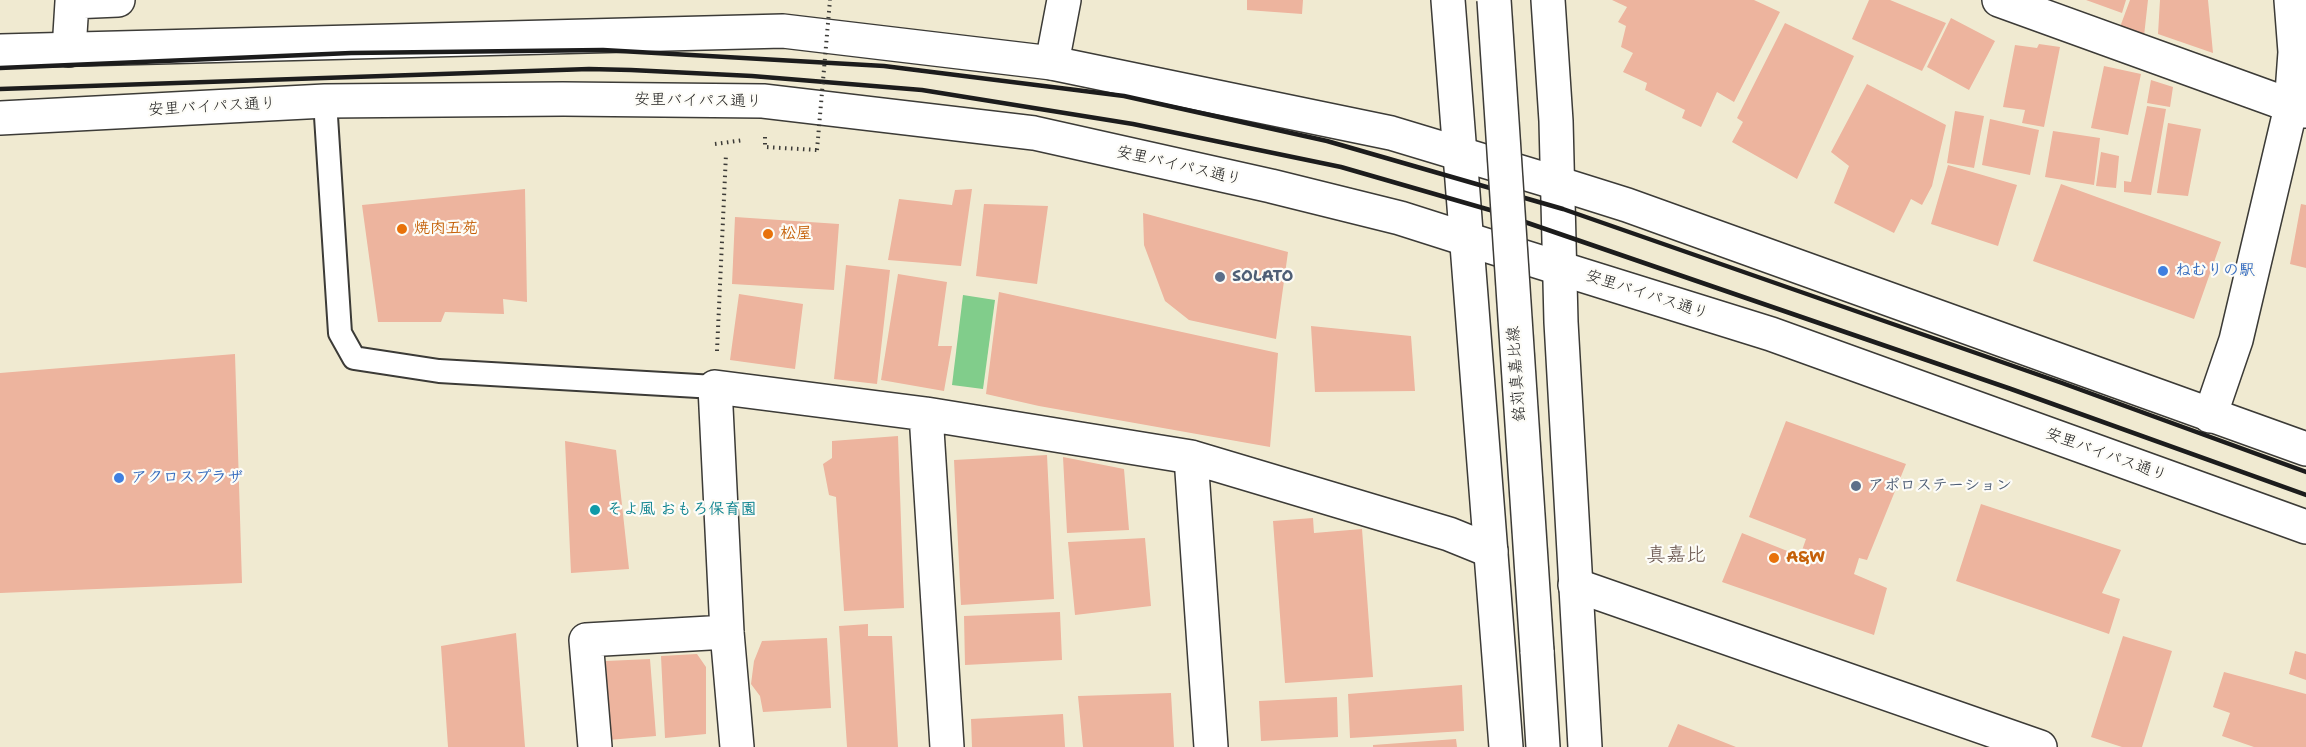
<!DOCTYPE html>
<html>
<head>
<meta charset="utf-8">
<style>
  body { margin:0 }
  canvas { display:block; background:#f0ead1 }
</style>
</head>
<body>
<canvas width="2306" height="747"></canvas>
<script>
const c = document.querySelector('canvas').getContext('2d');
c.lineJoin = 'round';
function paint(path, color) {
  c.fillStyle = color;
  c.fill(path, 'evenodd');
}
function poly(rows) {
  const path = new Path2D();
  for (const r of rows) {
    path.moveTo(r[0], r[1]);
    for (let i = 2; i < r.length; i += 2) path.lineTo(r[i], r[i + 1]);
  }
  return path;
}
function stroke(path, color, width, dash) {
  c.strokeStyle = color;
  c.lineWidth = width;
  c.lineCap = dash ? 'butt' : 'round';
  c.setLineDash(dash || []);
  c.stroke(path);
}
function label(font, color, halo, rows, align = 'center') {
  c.font = font + ' "Shantell Sans","Klee One",sans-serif';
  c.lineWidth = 4.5;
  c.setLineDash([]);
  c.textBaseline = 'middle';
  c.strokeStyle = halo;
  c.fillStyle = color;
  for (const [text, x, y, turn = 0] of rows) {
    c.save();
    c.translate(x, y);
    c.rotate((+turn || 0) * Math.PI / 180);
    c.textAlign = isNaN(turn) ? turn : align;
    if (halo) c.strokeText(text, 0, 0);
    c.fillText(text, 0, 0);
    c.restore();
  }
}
const green = poly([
  [963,295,995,300,983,389,952,385]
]);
const building = poly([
  [1247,0,1303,0,1302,14,1247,10],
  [1612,0,1754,0,1780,12,1734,102,1717,92,1701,127,1682,118,1685,110,1645,90,1647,83,1623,72,1633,53,1621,47,1626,26,1618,22,1627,7],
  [1869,0,1890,0,1946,23,1922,71,1852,39],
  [2086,0,2126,0,2122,13],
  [2130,0,2148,0,2144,36,2120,27],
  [2160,0,2208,0,2213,53,2158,34],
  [1951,18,1995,41,1969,90,1927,67],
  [1785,23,1854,56,1797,179,1732,142,1743,122,1737,118],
  [2039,44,2060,47,2044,127,2022,123,2025,110,2003,107,2015,45,2037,48],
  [2104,66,2141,74,2128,135,2091,128],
  [2151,80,2173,87,2170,107,2147,103],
  [1867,84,1946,125,1932,186,1922,205,1911,199,1894,233,1834,203,1849,166,1831,152],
  [2147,106,2166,109,2151,195,2124,192,2124,181,2131,182],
  [1955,111,1984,116,1974,168,1947,163],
  [1990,119,2039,130,2030,175,1982,165],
  [2168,123,2201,129,2188,196,2157,193],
  [2053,131,2100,138,2094,185,2045,177],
  [2101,152,2119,156,2116,188,2096,186],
  [1948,165,2017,185,1998,246,1931,224],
  [2061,184,2221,242,2194,319,2033,261],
  [525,189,527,302,503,299,504,314,445,312,441,322,378,322,362,205],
  [972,189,961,266,888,260,899,199,952,205,955,190],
  [984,204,1048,206,1037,284,976,276],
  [2301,204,2306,205,2306,268,2290,264],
  [1143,213,1288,252,1276,339,1189,320,1165,301,1144,245],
  [735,217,839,224,834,290,732,284],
  [846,265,890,270,877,384,834,379],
  [898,274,947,282,938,346,952,346,944,391,881,380],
  [999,292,1278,353,1270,447,1039,406,986,394],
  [739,294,803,304,795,369,730,360],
  [1311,326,1411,336,1415,391,1315,392],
  [235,354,242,583,0,593,0,373],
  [1786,421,1906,464,1867,560,1859,558,1854,574,1887,588,1874,635,1722,582,1742,533,1800,556,1806,539,1749,517],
  [898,436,904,608,844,611,836,497,829,495,823,464,832,458,832,441],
  [565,441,616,450,629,569,571,573],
  [1047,455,1054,599,961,605,954,460],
  [1063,457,1124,469,1129,530,1067,533],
  [1981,504,2121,550,2102,593,2120,599,2109,634,1956,581],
  [1313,518,1314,533,1362,529,1373,677,1285,683,1273,521],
  [1145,538,1151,606,1075,615,1068,542],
  [1060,612,1062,660,965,665,964,616],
  [868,624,868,636,892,636,898,747,847,747,839,626],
  [516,633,525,747,448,747,441,646],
  [2123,636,2172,651,2142,747,2122,747,2091,737],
  [827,638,831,708,763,712,760,696,751,684,754,661,762,641],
  [2295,651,2306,654,2306,680,2289,674],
  [697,654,706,667,706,734,665,738,661,656],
  [650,659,656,736,608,740,606,661],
  [2224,672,2306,694,2306,747,2254,747,2222,736,2230,713,2213,707],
  [1462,685,1464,731,1350,738,1348,694],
  [1171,693,1174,747,1083,747,1078,696],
  [1337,697,1338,737,1261,741,1259,701],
  [1063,714,1065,747,972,747,971,719],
  [1678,724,1736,747,1668,747],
  [1456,739,1457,747,1373,747,1373,745]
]);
const path = poly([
  [765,137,765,147,817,150],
  [715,144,744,140],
  [717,351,726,154]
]);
const lane = poly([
  [325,101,340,333,354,358,439,371,715,387]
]);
const street = poly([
  [1999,0,2306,111],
  [69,50,72,2,118,0],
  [1052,63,1064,0],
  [926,414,947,747],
  [2210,416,2236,340,2291,107,2295,52,2291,0],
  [1191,457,1211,747],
  [1575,585,2040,747],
  [595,747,586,640,727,632],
  [737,747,727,632,715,387,926,414,1191,457,1449,534,1491,551]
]);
const secondary = poly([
  [1448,0,1506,747],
  [1548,0,1556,121,1561,322,1585,747],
  [1537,651,1543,747]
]);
const highway = poly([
  [0,51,783,31,1052,63,1391,133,1557,183,1627,205,2306,449],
  [0,118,325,101,563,99,763,101,1034,133,1271,186,1400,218,1466,239,1771,334,2306,527]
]);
const rail = poly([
  [0,68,351,53,603,50,884,66,1124,96,1327,141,1563,209,2062,383,2306,472],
  [0,89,589,69,631,70,752,76,922,90,1133,124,1341,167,1490,210,2011,389,2306,495]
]);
const pathBridge = poly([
  [817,150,830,0]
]);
const secondaryBridge = poly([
  [1494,0,1537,651]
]);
const markers = [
  [402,229,6,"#e8710a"],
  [768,234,6,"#e8710a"],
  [2163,271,6,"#3f7fe0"],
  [1220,277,6,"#5c6f8a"],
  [119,478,6,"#3f7fe0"],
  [1856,486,6,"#5c6f8a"],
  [595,510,6,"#0f9aa8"],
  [1774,558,6,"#e8710a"]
];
const streetNames = [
  ["安里バイパス通り",698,101,1],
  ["安里バイパス通り",212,107,-3],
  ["安里バイパス通り",1179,166,13],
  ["安里バイパス通り",1647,295,18],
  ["銘苅真嘉比線",1517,374,-94],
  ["安里バイパス通り",2106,455,20]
];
const foodNames = [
  ["焼肉五苑",414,229],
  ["松屋",780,234],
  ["A&W",1786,558]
];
const shopNames = [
  ["ねむりの駅",2175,271],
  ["アクロスプラザ",131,478]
];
const serviceNames = [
  ["SOLATO",1232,277],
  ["アポロステーション",1868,486]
];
const cultureNames = [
  ["そよ風 おもろ保育園",607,510]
];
const quarterNames = [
  ["真嘉比",1676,556]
];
paint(green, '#81cd8b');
paint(building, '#edb49e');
stroke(lane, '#3c3b37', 26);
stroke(street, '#3c3b37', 36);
stroke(secondary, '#3c3b37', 36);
stroke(highway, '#3c3b37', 36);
stroke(path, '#3c3b37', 4, [1.5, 4.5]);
stroke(lane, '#fff', 22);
stroke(street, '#fff', 33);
stroke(secondary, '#fff', 33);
stroke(highway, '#fff', 33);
stroke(rail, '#1c1c1c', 4.5);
stroke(secondaryBridge, '#3c3b37', 36, []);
stroke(pathBridge, '#3c3b37', 4, [1.5, 4.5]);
stroke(secondaryBridge, '#fff', 33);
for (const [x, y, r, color] of markers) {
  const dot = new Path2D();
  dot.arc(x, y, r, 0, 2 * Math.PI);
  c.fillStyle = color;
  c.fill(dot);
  stroke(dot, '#fdfcf7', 2);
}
label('16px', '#1c1c1c', '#fdfcf7', streetNames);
label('bold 16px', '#c56008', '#fdfcf7', foodNames, 'left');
label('bold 16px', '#366cbe', '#fdfcf7', shopNames, 'left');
label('bold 16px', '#4e5e75', '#fdfcf7', serviceNames, 'left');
label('bold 16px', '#0d838f', '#fdfcf7', cultureNames, 'left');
label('20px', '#65514a', '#fdfcf7', quarterNames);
</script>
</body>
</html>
